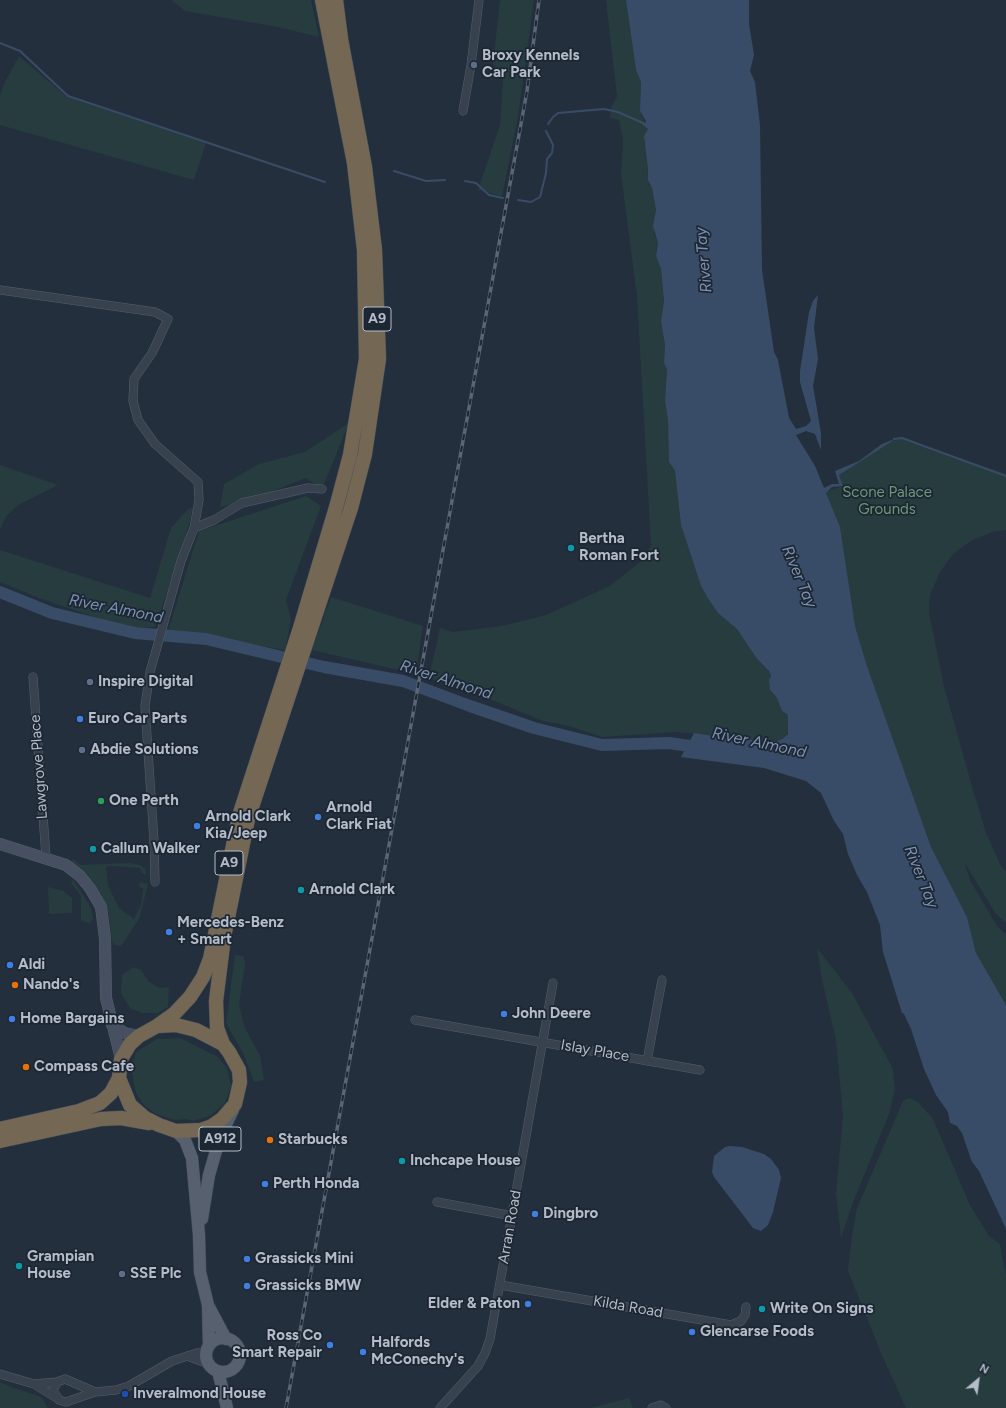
<!DOCTYPE html>
<html>
<head>
<meta charset="utf-8">
<style>
  body { margin:0 }
  #map { position:relative; width:1006px; height:1408px; overflow:hidden; background:#242f3e; font-family:Figtree,sans-serif }
  canvas { display:block }
  .north { position:absolute; left:958px; top:1360px; width:40px; height:40px; -webkit-text-stroke:3px #1d2633; paint-order:stroke; rotate:29deg; font-size:11px; font-weight:700; line-height:16px; text-align:center; color:#b4bcc9 }
  .north::after { content:''; display:block; margin:auto; width:14px; height:18px; background:#b4bcc9; clip-path:polygon(50% 0,100% 100%,50% 72%,0 100%) }
</style>
</head>
<body>
<div id="map">
<canvas width="1006" height="1408"></canvas>
<div class="north">N</div>
</div>
<script>
const c = document.querySelector('canvas').getContext('2d');
c.lineJoin = 'round';
function paint(path, color) {
  c.fillStyle = color;
  c.fill(path, 'evenodd');
}
function poly(rows) {
  const path = new Path2D();
  for (const r of rows) {
    if (r.length === 3) {
      path.moveTo(r[0] + r[2], r[1]);
      path.arc(r[0], r[1], r[2], 0, 2 * Math.PI);
      continue;
    }
    path.moveTo(r[0], r[1]);
    for (let i = 2; i < r.length; i += 2) path.lineTo(r[i], r[i + 1]);
  }
  return path;
}
function stroke(path, color, width, dash) {
  c.strokeStyle = color;
  c.lineWidth = width;
  c.lineCap = dash ? 'butt' : 'round';
  c.setLineDash(dash || []);
  c.stroke(path);
}
function label(font, color, halo, rows, align = 'center') {
  c.font = font + ' Figtree,sans-serif';
  c.lineWidth = 3.5;
  c.setLineDash([]);
  c.textBaseline = 'middle';
  c.strokeStyle = halo;
  c.fillStyle = color;
  for (const [text, x, y, turn = 0] of rows) {
    c.save();
    c.translate(x, y);
    c.rotate((+turn || 0) * Math.PI / 180);
    c.textAlign = isNaN(turn) ? turn : align;
    if (halo) c.strokeText(text, 0, 0);
    c.fillText(text, 0, 0);
    c.restore();
  }
}
const green = poly([
  [171,0,311,0,319,37,278,27,185,11],
  [500,0,534,0,518,117,502,196,478,190,500,125,503,79,493,64],
  [606,0,626,0,636,70,641,82,640,111,648,129,644,138,649,184,652,188,656,210,654,233,658,243,656,256,661,269,664,301,661,321,665,345,664,363,667,369,665,400,668,421,670,464,675,471,681,525,701,586,709,600,718,613,737,629,757,659,770,673,770,691,777,698,782,711,787,714,788,719,789,732,780,740,770,741,677,732,602,737,569,726,543,721,475,693,429,678,440,628,453,632,502,626,546,615,610,586,641,561,651,545,637,296,621,174,623,140,619,120,610,118,611,107,617,97],
  [19,56,67,97,206,143,194,180,0,125,0,95,5,82],
  [349,423,322,489,306,478,242,503,220,507,224,484,259,464,305,452],
  [902,438,1006,474,1006,530,992,532,971,541,953,554,940,572,930,595,929,613,944,686,971,783,986,833,1001,866,1006,871,1006,923,996,914,964,862,970,880,997,926,1006,935,1006,1005,976,953,967,917,931,847,867,666,855,626,826,492,842,486,839,475,887,443],
  [0,465,58,485,18,505,6,516,0,530],
  [306,496,321,506,286,600,291,619,285,650,168,631,199,531],
  [193,508,184,542,155,627,129,628,118,625,42,599,0,582,0,550,150,598,171,528,188,509],
  [331,597,423,626,416,674,312,650],
  [73,859,81,865,131,863,140,865,145,869,146,875,142,873,140,868,111,866,106,867,108,885,119,908,134,919,141,905,143,888,139,887,139,884,141,882,148,884,139,919,121,946,114,945,112,941,108,910,101,894,93,881,70,863],
  [73,879,91,908,93,919,90,924,81,920,81,896,71,883],
  [48,887,63,891,72,898,72,913,49,914],
  [817,948,852,993,893,1069,895,1090,889,1114,852,1205,841,1238,836,1193,843,1116,836,1040,822,980],
  [235,955,243,956,245,963,239,1005,244,1026,260,1056,264,1080,254,1082,244,1055,226,1023],
  [133,967,141,970,148,981,159,988,169,987,168,1007,158,1013,142,1013,130,1008,121,993,122,975],
  [180,1038,218,1057,227,1068,231,1086,225,1103,210,1116,193,1121,186,1119,174,1120,156,1114,144,1105,136,1093,131,1069,136,1052,157,1039],
  [909,1098,918,1102,933,1119,970,1205,989,1236,1000,1244,1006,1276,1006,1408,906,1408,881,1353,848,1271,852,1236,857,1208,903,1101],
  [0,1382,14,1388,41,1397,48,1408,0,1408],
  [629,1398,633,1408,590,1408]
]);
const water = poly([
  [626,0,749,0,749,24,754,55,750,71,755,82,760,125,762,270,774,352,778,360,789,418,796,429,806,426,811,421,800,382,800,371,809,312,813,301,818,295,814,328,818,359,813,386,821,433,821,450,815,434,806,431,796,435,815,466,824,488,832,484,839,484,835,471,859,461,882,444,897,438,839,475,843,486,832,487,826,493,840,527,855,626,867,666,931,847,967,917,976,953,1006,1005,1006,1229,979,1171,972,1162,962,1133,957,1126,950,1123,948,1112,936,1095,924,1069,911,1029,904,1014,902,1013,883,952,880,925,867,892,857,875,848,854,843,834,834,821,821,793,806,781,764,768,681,757,694,733,727,738,777,741,782,739,788,734,788,719,787,714,782,711,777,698,770,690,769,680,771,676,769,671,757,659,737,629,718,613,709,600,701,586,681,525,675,471,669,462,668,421,665,400,667,369,664,363,665,345,661,321,664,301,661,269,656,256,658,243,653,226,656,210,652,188,648,180,648,170,644,136,648,129,642,124,642,122,645,123,646,121,640,111,641,82,636,70],
  [730,1146,742,1147,764,1154,771,1159,779,1170,781,1178,773,1212,768,1225,761,1231,753,1228,714,1177,712,1172,714,1156,725,1147]
]);
const stream = poly([
  [0,43,20,51,68,96,325,182],
  [548,124,553,117,558,113,604,109,618,112,643,123],
  [394,171,426,181,445,180],
  [465,181,476,183,489,195,503,198],
  [518,200,531,202,540,197,546,173,547,159,552,153,553,145,546,131],
  [894,439,902,438,1006,476]
]);
const river = poly([
  [0,592,52,613,135,633,206,639,324,667,403,681,470,706,534,728,602,745,669,743,703,748]
]);
const street = poly([
  [463,111,471,65,479,0],
  [0,290,155,312,168,319,152,353,134,379,133,401,138,420,155,444,198,482,199,500,194,528],
  [33,677,46,857],
  [155,882,154,841,145,706,150,672,181,561,194,528,214,520,242,503,308,488,322,489],
  [415,1020,700,1070],
  [647,1061,662,980],
  [437,1202,513,1216],
  [500,1285,731,1325,741,1321,745,1315,746,1307],
  [187,1356,209,1364],
  [0,1374,34,1384,55,1397],
  [34,1384,57,1382],
  [95,1392,65,1379,57,1382,53,1391,59,1400,66,1402,95,1392,116,1390,129,1386,172,1361,197,1353,207,1353],
  [440,1408,478,1366,485,1353,490,1339,553,983],
  [652,1408,661,1405,666,1408]
]);
const secondary = poly([
  [0,844,66,865,80,876,90,888,101,907,105,938,106,998,121,1059],
  [112,1025,125,1033,139,1036]
]);
const primary = poly([
  [176,1131,185,1140,192,1158,199,1235,200,1272,208,1305,209,1346],
  [202,1219,209,1175,220,1137,233,1110],
  [209,1307,226,1339],
  [223,1355,17],
  [218,1371,227,1408]
]);
const highway = poly([
  [176,1025,196,1030,223,1044,229,1052,239,1070,240,1082,235,1104,222,1119,212,1126,201,1130,176,1131,159,1125,145,1118,130,1105,119,1078,121,1059,130,1044,139,1036,157,1026,176,1025],
  [157,1026,174,1014,190,997,203,977,210,959,239,816,300,628,337,504,350,455,366,359,364,250,354,163,322,0],
  [223,1044,217,1028,216,1001,224,937,248,819,351,508,365,454,379,359,375,250,365,167,341,39,336,0],
  [0,1129,79,1111,100,1103,111,1093,119,1078],
  [0,1141,101,1119,121,1118,149,1123]
]);
const rail = poly([
  [286,1408,527,91,539,0]
]);
const markers = [
  [474,65,4,"#5c6f8a"],
  [571,548,4,"#0f9aa8"],
  [90,682,4,"#5c6f8a"],
  [80,719,4,"#3f7fe0"],
  [82,750,4,"#5c6f8a"],
  [101,801,4,"#2e9e5b"],
  [318,817,4,"#3f7fe0"],
  [197,826,4,"#3f7fe0"],
  [93,849,4,"#0f9aa8"],
  [301,890,4,"#0f9aa8"],
  [169,932,4,"#3f7fe0"],
  [10,965,4,"#3f7fe0"],
  [15,985,4,"#e8710a"],
  [504,1014,4,"#3f7fe0"],
  [12,1019,4,"#3f7fe0"],
  [26,1067,4,"#e8710a"],
  [270,1140,4,"#e8710a"],
  [402,1161,4,"#0f9aa8"],
  [265,1184,4,"#3f7fe0"],
  [535,1214,4,"#3f7fe0"],
  [247,1259,4,"#3f7fe0"],
  [19,1266,4,"#0f9aa8"],
  [122,1274,4,"#5c6f8a"],
  [247,1286,4,"#3f7fe0"],
  [528,1304,4,"#3f7fe0"],
  [762,1309,4,"#0f9aa8"],
  [692,1332,4,"#3f7fe0"],
  [330,1345,4,"#3f7fe0"],
  [363,1352,4,"#3f7fe0"],
  [125,1394,4,"#1a4fb4"]
];
const shields = [
  [377,319,28],
  [229,863,28],
  [220,1139,42]
];
const shieldNames = [
  ["A9",377,319],
  ["A9",229,863],
  ["A912",220,1139]
];
const poiNames = [
  ["Broxy Kennels",482,56],
  ["Car Park",482,73],
  ["Bertha",579,539],
  ["Roman Fort",579,556],
  ["Inspire Digital",98,682],
  ["Euro Car Parts",88,719],
  ["Abdie Solutions",90,750],
  ["One Perth",109,801],
  ["Arnold",326,808],
  ["Clark Fiat",326,825],
  ["Arnold Clark",205,817],
  ["Kia/Jeep",205,834],
  ["Callum Walker",101,849],
  ["Arnold Clark",309,890],
  ["Mercedes-Benz",177,923],
  ["+ Smart",177,940],
  ["Aldi",18,965],
  ["Nando's",23,985],
  ["John Deere",512,1014],
  ["Home Bargains",20,1019],
  ["Compass Cafe",34,1067],
  ["Starbucks",278,1140],
  ["Inchcape House",410,1161],
  ["Perth Honda",273,1184],
  ["Dingbro",543,1214],
  ["Grampian",27,1257],
  ["House",27,1274],
  ["Grassicks Mini",255,1259],
  ["SSE Plc",130,1274],
  ["Grassicks BMW",255,1286],
  ["Elder & Paton",520,1304,"right"],
  ["Write On Signs",770,1309],
  ["Glencarse Foods",700,1332],
  ["Ross Co",322,1336,"right"],
  ["Smart Repair",322,1353,"right"],
  ["Halfords",371,1343],
  ["McConechy's",371,1360],
  ["Inveralmond House",133,1394]
];
const parkNames = [
  ["Scone Palace",887,493],
  ["Grounds",887,510]
];
const streetNames = [
  ["Lawgrove Place",39,767,-94],
  ["Islay Place",595,1051,10],
  ["Arran Road",510,1227,-80],
  ["Kilda Road",628,1307,10]
];
const waterNames = [
  ["River Tay",704,260,-95],
  ["River Tay",799,577,67],
  ["River Almond",116,609,11],
  ["River Almond",446,680,18],
  ["River Almond",759,743,12],
  ["River Tay",921,877,68]
];
paint(green, '#263c3f');
paint(water, '#394c67');
stroke(stream, '#394c67', 2);
stroke(river, '#394c67', 12);
stroke(street, '#565f6c', 9);
stroke(secondary, '#565f6c', 12);
stroke(primary, '#414a57', 13);
stroke(highway, '#434c59', 15);
stroke(street, '#38414e', 8);
stroke(secondary, '#465061', 11);
stroke(primary, '#56606e', 12);
stroke(highway, '#746855', 14);
stroke(rail, '#5a6575', 3.5);
stroke(rail, '#1d2633', 2, [6]);
for (const [x, y, r, color] of markers) {
  const dot = new Path2D();
  dot.arc(x, y, r, 0, 2 * Math.PI);
  c.fillStyle = color;
  c.fill(dot);
  stroke(dot, '#1d2633', 1.5);
}
for (const [x, y, w] of shields) {
  const box = new Path2D();
  box.roundRect(x - w / 2, y - 12, w, 24, 3);
  c.fillStyle = '#1d2633';
  c.fill(box);
  stroke(box, '#b4bcc9', 1);
}
label('bold 14px', '#b4bcc9', null, shieldNames);
label('bold 15px', '#b4bcc9', '#1d2633', poiNames, 'left');
label('15px', '#6b9a76', '#1d2633', parkNames);
label('15px', '#b4bcc9', '#1d2633', streetNames);
label('italic 16px', '#7c92b1', '#1d2633', waterNames);
</script>
</body>
</html>
